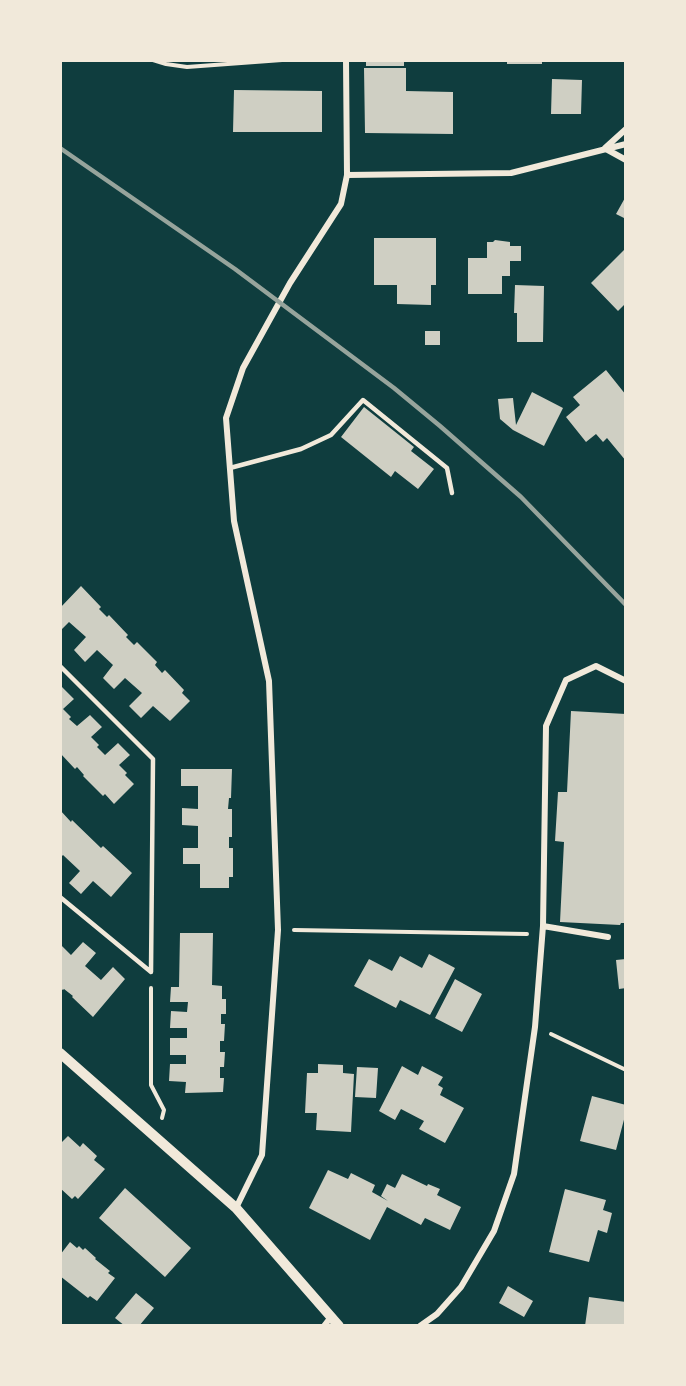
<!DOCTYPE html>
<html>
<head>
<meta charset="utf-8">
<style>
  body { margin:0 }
  #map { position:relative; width:686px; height:1386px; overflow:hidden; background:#0f3d3e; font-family:"Work Sans",sans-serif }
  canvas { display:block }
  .frame { position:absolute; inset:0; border:62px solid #f1e9da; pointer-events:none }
</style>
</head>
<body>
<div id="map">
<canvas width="686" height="1386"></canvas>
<div class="frame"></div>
</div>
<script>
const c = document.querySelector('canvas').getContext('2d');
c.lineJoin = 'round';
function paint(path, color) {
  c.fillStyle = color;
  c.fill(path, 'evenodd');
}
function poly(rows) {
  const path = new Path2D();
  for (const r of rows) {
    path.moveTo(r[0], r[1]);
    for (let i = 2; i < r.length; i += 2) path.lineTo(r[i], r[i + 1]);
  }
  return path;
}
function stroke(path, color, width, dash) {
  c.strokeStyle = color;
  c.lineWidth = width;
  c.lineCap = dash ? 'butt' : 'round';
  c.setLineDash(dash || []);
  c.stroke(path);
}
const building = poly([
  [366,60,404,60,404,66,366,66],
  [507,60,542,60,542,64,507,64],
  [364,68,406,68,406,91,453,92,453,134,365,133],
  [552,79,582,80,581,114,551,114],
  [234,90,322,91,322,132,233,132],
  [626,196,626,219,616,214],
  [374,238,436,238,436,285,431,285,431,305,397,304,397,285,374,285],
  [495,240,510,242,510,246,521,246,521,261,510,261,510,276,502,276,502,294,468,294,468,258,487,258,487,242,493,242],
  [626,248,626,303,618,311,591,283],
  [515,285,544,286,543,342,517,342,517,313,514,313],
  [425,331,440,331,440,345,425,345],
  [606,370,626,395,626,461,607,438,603,442,596,434,586,442,566,417,580,405,573,397],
  [532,392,563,408,544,446,513,430,500,419,498,399,513,398,516,425],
  [364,407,414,447,411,451,434,469,418,489,395,471,391,477,341,437],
  [81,586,101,607,99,609,107,617,109,615,128,635,126,637,134,645,137,642,157,662,155,665,162,673,165,670,184,690,182,693,190,701,170,721,153,706,141,718,129,706,142,693,125,678,114,689,103,678,113,665,97,650,85,662,74,650,86,637,69,622,60,631,60,608],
  [62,687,74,699,63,709,71,717,69,719,77,726,90,715,102,727,91,737,99,745,97,747,105,755,118,743,130,755,119,765,127,773,125,775,134,784,114,804,105,794,103,796,83,776,84,775,77,767,75,769,60,753,60,689],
  [571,711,626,714,626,923,621,923,620,925,560,922,564,842,555,841,558,792,567,792],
  [181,769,232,769,231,798,229,798,228,809,232,809,232,837,229,837,229,848,233,848,233,877,229,877,229,888,200,888,200,864,183,864,183,848,198,848,198,826,182,825,182,808,198,809,198,786,181,786],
  [60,810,71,822,72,820,101,848,103,846,132,873,111,897,93,881,81,894,69,883,80,871,63,855,60,858],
  [180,933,213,933,212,985,222,986,222,999,226,999,226,1014,221,1014,221,1024,225,1024,224,1041,220,1041,220,1052,225,1052,224,1067,220,1067,220,1078,224,1078,223,1092,185,1093,186,1082,169,1081,170,1064,186,1064,186,1055,170,1055,170,1038,187,1038,187,1028,170,1028,171,1011,187,1012,188,1002,170,1002,171,987,179,987],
  [83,942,96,953,85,966,101,980,113,967,125,979,93,1017,72,997,73,996,64,989,63,990,60,988,60,944,71,955],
  [429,954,455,968,430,1015,400,1000,396,1008,354,986,369,959,392,971,400,956,422,968],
  [626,959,626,988,619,989,616,960],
  [455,979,482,994,462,1032,435,1018],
  [318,1064,343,1065,343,1073,354,1074,351,1132,316,1130,317,1113,305,1113,307,1073,318,1073],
  [402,1066,418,1075,422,1066,443,1077,438,1085,443,1088,440,1095,464,1108,445,1143,419,1129,424,1121,401,1109,395,1120,379,1111],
  [357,1067,378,1068,376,1098,355,1097],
  [592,1096,626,1105,626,1112,616,1150,580,1141],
  [68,1136,80,1147,83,1143,97,1156,94,1160,105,1169,78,1199,75,1196,72,1199,60,1188,62,1184,60,1182,60,1144],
  [328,1170,348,1179,351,1173,375,1185,372,1192,388,1201,381,1196,387,1184,395,1188,402,1174,427,1186,428,1184,440,1189,437,1195,461,1207,450,1230,425,1218,421,1225,387,1207,370,1240,309,1208],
  [125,1188,191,1248,165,1277,99,1218],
  [565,1189,606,1200,603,1210,612,1213,607,1233,598,1230,589,1262,549,1252],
  [70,1242,77,1248,79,1246,83,1250,85,1248,96,1258,95,1259,110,1271,108,1273,115,1278,97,1301,90,1296,88,1298,60,1276,60,1255],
  [508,1286,533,1301,524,1317,499,1303],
  [136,1293,154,1308,139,1326,125,1326,115,1318],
  [589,1297,626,1302,626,1326,585,1326]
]);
const path = poly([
  [153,60,166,64,187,67,282,60],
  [294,930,527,934],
  [151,988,151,1085,164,1110,162,1118],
  [551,1034,626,1070]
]);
const service = poly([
  [230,468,301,449,331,435,363,400,447,468,452,493],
  [60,666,153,759,151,972,60,897]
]);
const minor = poly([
  [605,148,626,129],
  [606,149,626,160],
  [347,175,511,173,626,144],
  [543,926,608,937],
  [236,1208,262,1155,278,930,269,681,234,521,226,418,243,368,290,283,341,204,347,175,346,60],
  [324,1326,331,1317],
  [420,1326,437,1314,461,1287,494,1231,514,1174,535,1027,543,926,546,726,566,680,596,666,626,681]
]);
const tertiary = poly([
  [60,1053,236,1208,339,1326]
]);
const rail = poly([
  [60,148,235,269,394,388,440,426,521,497,626,605]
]);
paint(building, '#cfcfc3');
stroke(path, '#f1e9da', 4);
stroke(service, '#f1e9da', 4.5);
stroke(minor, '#f1e9da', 6);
stroke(tertiary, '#f1e9da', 10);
stroke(rail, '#97a49c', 4.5);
</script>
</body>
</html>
